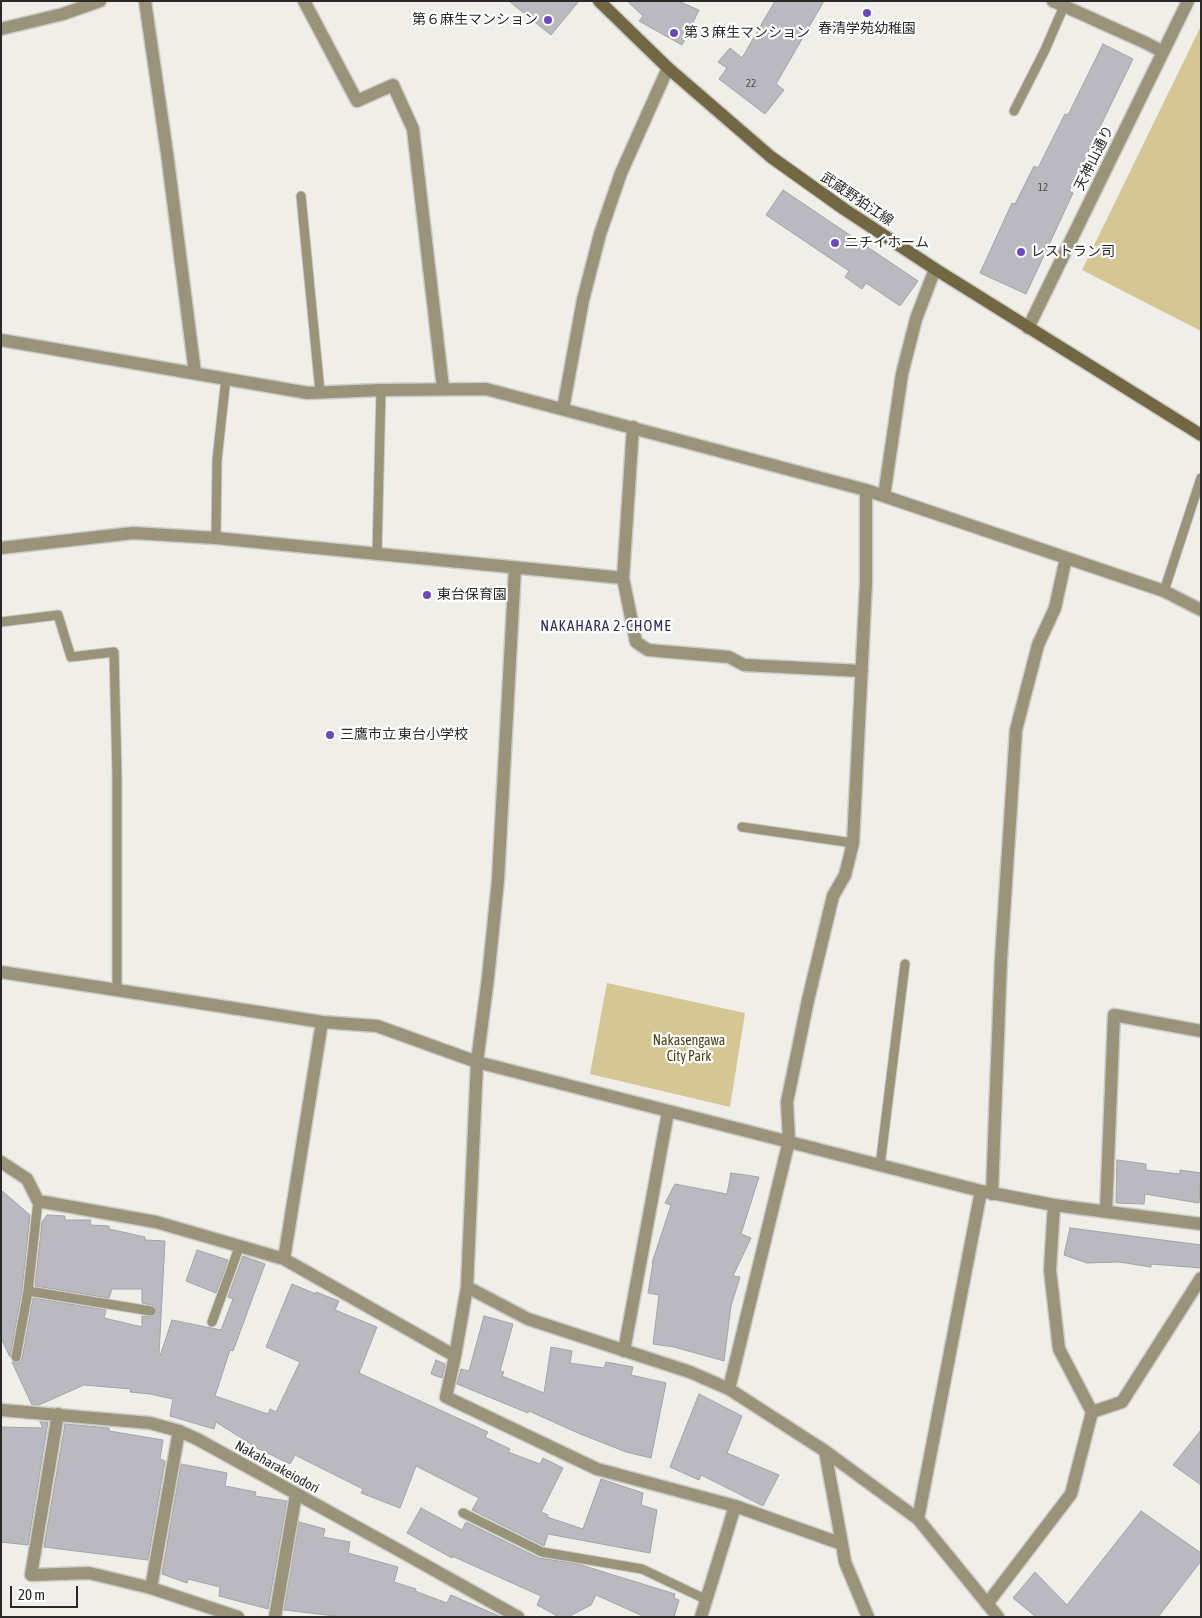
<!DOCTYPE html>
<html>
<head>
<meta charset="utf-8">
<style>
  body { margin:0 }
  #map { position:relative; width:1202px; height:1618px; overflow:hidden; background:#efeee8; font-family:"Asap Condensed",sans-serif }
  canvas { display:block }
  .frame { position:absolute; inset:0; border:2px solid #2a2927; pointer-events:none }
  .scale { position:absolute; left:10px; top:1586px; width:68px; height:22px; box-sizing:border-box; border:2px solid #2a2927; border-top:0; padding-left:6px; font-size:15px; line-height:18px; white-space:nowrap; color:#2a2927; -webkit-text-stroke:4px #fff; paint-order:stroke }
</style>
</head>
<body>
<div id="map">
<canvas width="1202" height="1618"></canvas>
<div class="frame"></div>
<div class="scale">20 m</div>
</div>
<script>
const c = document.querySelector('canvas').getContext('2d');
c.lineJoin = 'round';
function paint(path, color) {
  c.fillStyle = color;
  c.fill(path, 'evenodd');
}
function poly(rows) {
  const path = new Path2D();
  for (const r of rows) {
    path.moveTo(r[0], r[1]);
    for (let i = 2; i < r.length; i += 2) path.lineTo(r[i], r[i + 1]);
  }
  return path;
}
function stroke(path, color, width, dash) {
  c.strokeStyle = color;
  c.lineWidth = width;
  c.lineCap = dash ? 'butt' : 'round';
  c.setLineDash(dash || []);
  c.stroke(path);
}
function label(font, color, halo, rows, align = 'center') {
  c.font = font + ' "Asap Condensed","Noto Sans JP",sans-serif';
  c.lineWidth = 4.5;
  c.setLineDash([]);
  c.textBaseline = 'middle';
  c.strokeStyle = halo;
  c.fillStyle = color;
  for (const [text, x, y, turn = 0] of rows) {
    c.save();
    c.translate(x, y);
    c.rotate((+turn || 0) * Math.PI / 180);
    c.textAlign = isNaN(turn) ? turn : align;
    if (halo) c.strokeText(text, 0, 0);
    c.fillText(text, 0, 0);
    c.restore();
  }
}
const green = poly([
  [1201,26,1201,331,1082,270],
  [607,983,745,1013,730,1107,590,1074]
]);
const building = poly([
  [509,1,579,1,551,35,509,1],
  [627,1,678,1,699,10,682,45,639,21,643,16,627,1],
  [775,1,824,1,776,84,784,90,765,114,719,79,727,68,718,62,730,48,742,58,775,1],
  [1103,44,1133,59,1069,191,1073,193,1026,294,980,273,1012,203,1015,204,1034,166,1038,168,1065,114,1068,115,1103,44],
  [783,190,918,281,900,306,866,283,862,289,845,277,849,271,766,215,783,190],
  [1117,1160,1146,1164,1146,1170,1180,1174,1180,1170,1201,1173,1199,1203,1145,1194,1144,1204,1116,1203,1117,1160],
  [731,1173,759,1177,741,1234,751,1238,733,1276,740,1277,731,1306,724,1361,674,1347,653,1344,659,1295,648,1293,653,1263,652,1263,671,1205,665,1203,675,1184,727,1194,731,1173],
  [1,1190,30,1215,22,1290,10,1357,1,1338,1,1190],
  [47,1215,65,1216,65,1220,91,1220,90,1225,109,1226,109,1229,145,1237,145,1240,165,1241,159,1355,160,1356,172,1320,221,1330,233,1299,228,1297,243,1256,265,1264,233,1351,230,1350,215,1396,268,1414,270,1409,276,1412,300,1362,266,1347,292,1284,316,1294,316,1292,339,1301,335,1310,377,1327,359,1373,488,1432,485,1437,510,1449,508,1452,540,1464,543,1458,563,1468,541,1512,548,1515,547,1517,583,1529,601,1479,643,1493,641,1505,657,1510,650,1553,548,1534,544,1546,472,1510,479,1498,416,1466,400,1508,361,1493,363,1489,295,1455,290,1464,257,1448,216,1422,214,1429,170,1416,173,1399,150,1394,130,1392,131,1389,84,1385,39,1405,32,1405,12,1362,18,1363,22,1359,33,1298,106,1310,104,1318,142,1327,142,1316,153,1317,157,1312,155,1306,142,1303,142,1289,112,1289,109,1298,35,1286,42,1222,47,1215],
  [1070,1228,1201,1245,1201,1268,1151,1264,1151,1267,1119,1262,1087,1263,1064,1255,1070,1228],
  [197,1250,228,1260,216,1293,186,1281,197,1250],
  [484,1316,513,1324,500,1371,504,1372,502,1376,544,1393,551,1347,572,1351,570,1363,604,1368,606,1362,633,1367,631,1375,666,1383,651,1458,626,1452,578,1433,529,1411,528,1413,457,1384,461,1369,469,1371,484,1316],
  [436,1360,445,1364,442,1378,431,1374,436,1360],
  [699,1394,742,1416,727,1453,779,1475,763,1506,701,1475,699,1480,670,1467,699,1394],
  [40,1422,48,1422,28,1545,1,1542,1,1427,43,1428,40,1422],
  [65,1424,109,1428,109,1431,163,1440,160,1459,165,1461,148,1560,44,1547,65,1424],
  [1201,1430,1201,1485,1173,1465,1201,1430],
  [181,1464,227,1473,225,1486,256,1492,255,1496,287,1501,268,1609,219,1596,220,1587,188,1579,187,1583,162,1574,181,1464],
  [421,1508,462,1530,466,1522,539,1558,578,1564,675,1594,674,1598,679,1600,674,1617,645,1617,596,1595,591,1605,568,1617,559,1617,537,1605,541,1596,452,1556,452,1558,407,1533,421,1508],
  [1141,1511,1201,1553,1201,1561,1158,1617,1036,1617,1013,1598,1035,1572,1067,1605,1141,1511],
  [299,1522,325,1529,323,1537,350,1542,348,1553,398,1567,394,1582,416,1589,415,1591,447,1603,451,1595,501,1617,344,1617,284,1610,299,1522]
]);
const service = poly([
  [1014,111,1045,50,1064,6],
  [301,196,320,392],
  [216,538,217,460,226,378],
  [377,553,381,390],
  [1164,591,1201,478],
  [1,622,58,615,71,657,114,652,117,776,117,991],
  [742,827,853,843],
  [880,1166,905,964],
  [28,1291,151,1311],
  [212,1322,240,1245],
  [16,1357,28,1291,38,1201],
  [463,1513,542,1552,642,1569,705,1599]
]);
const minor = poly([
  [145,1,167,153,195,373],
  [304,1,357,101,393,85,413,129,443,388],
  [1053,1,1146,43,1163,52],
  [1,29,63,14,100,1],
  [1,340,308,393,381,390,486,389,866,490,1164,591,1201,610],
  [563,409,583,300,600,234,621,173,668,68],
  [633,427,623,578,636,642,648,650,729,657,744,665,862,671],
  [884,496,902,374,916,319,935,269],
  [1,548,133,533,216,538,623,578],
  [515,568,498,880,488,978,477,1062,467,1287,455,1356,446,1397,597,1469,735,1506,842,1544,845,1562,868,1617],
  [1,972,322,1022,377,1026,477,1062,981,1191,1054,1205,1201,1224],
  [1,1162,27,1179,38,1201,156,1222,284,1259,455,1356],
  [992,1194,1001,959,1016,730,1038,645,1055,608,1066,558],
  [1106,1211,1114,1015,1201,1031],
  [284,1259,322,1022],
  [467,1287,528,1319,690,1372,729,1389,825,1451,918,1519,998,1617],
  [624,1351,668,1112],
  [729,1389,789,1141,787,1102,808,1000,833,896,845,875,853,843,866,582,866,490],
  [1,1410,150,1423,179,1431,197,1439,393,1547,518,1617],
  [1092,1412,1122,1402,1201,1278],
  [58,1414,31,1575,89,1573,151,1588,238,1617],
  [825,1451,842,1544],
  [918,1519,981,1191],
  [151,1588,179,1431],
  [987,1604,1071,1494,1092,1412,1059,1349,1050,1270,1054,1205],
  [275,1617,296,1494],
  [701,1617,735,1506]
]);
const tertiary = poly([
  [1028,328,1188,1]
]);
const secondary = poly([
  [599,1,668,68,771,157,844,209,935,269,1201,435]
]);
const markers = [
  [867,13,5,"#6948c0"],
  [548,20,5,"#6948c0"],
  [674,33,5,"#6948c0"],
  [835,243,5,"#6948c0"],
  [1021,252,5,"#6948c0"],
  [427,595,5,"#6948c0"],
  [330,735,5,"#6948c0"]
];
const numberNames = [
  ["22",751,84],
  ["12",1043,188]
];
const poiNames = [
  ["第６麻生マンション",538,20,"right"],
  ["春清学苑幼稚園",867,29,"center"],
  ["第３麻生マンション",684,33],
  ["ニチイホーム",845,243],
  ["レストラン司",1031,252],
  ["東台保育園",437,595],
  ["三鷹市立 東台小学校",340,735]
];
const streetNames = [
  ["天神山通り",1094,158,-64],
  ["武蔵野狛江線",857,199,34],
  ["Nakaharakeiodori",277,1467,29]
];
const parkNames = [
  ["Nakasengawa",689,1041],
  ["City Park",689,1057]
];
const neighbourhoodNames = [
  ["NAKAHARA 2-CHOME",606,626]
];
paint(green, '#d4c794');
paint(building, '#bab9bf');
stroke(building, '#a3a2a7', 1);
stroke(service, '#cccbc5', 11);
stroke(minor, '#cccbc5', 15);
stroke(tertiary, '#cccbc5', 15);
stroke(secondary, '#cccbc5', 15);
stroke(service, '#99937a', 9);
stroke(minor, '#99937a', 12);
stroke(tertiary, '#99937a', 12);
stroke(secondary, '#716843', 12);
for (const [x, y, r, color] of markers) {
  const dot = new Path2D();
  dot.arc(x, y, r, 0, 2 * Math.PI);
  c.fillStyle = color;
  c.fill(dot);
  stroke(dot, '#fff', 2);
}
label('11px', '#4e4d4d', null, numberNames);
label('14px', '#2a2927', '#fff', poiNames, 'left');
label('14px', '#2a2927', '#fff', streetNames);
label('14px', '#514517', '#fff', parkNames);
c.letterSpacing = '1px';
label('15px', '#362863', '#fff', neighbourhoodNames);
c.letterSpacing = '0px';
</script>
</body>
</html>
